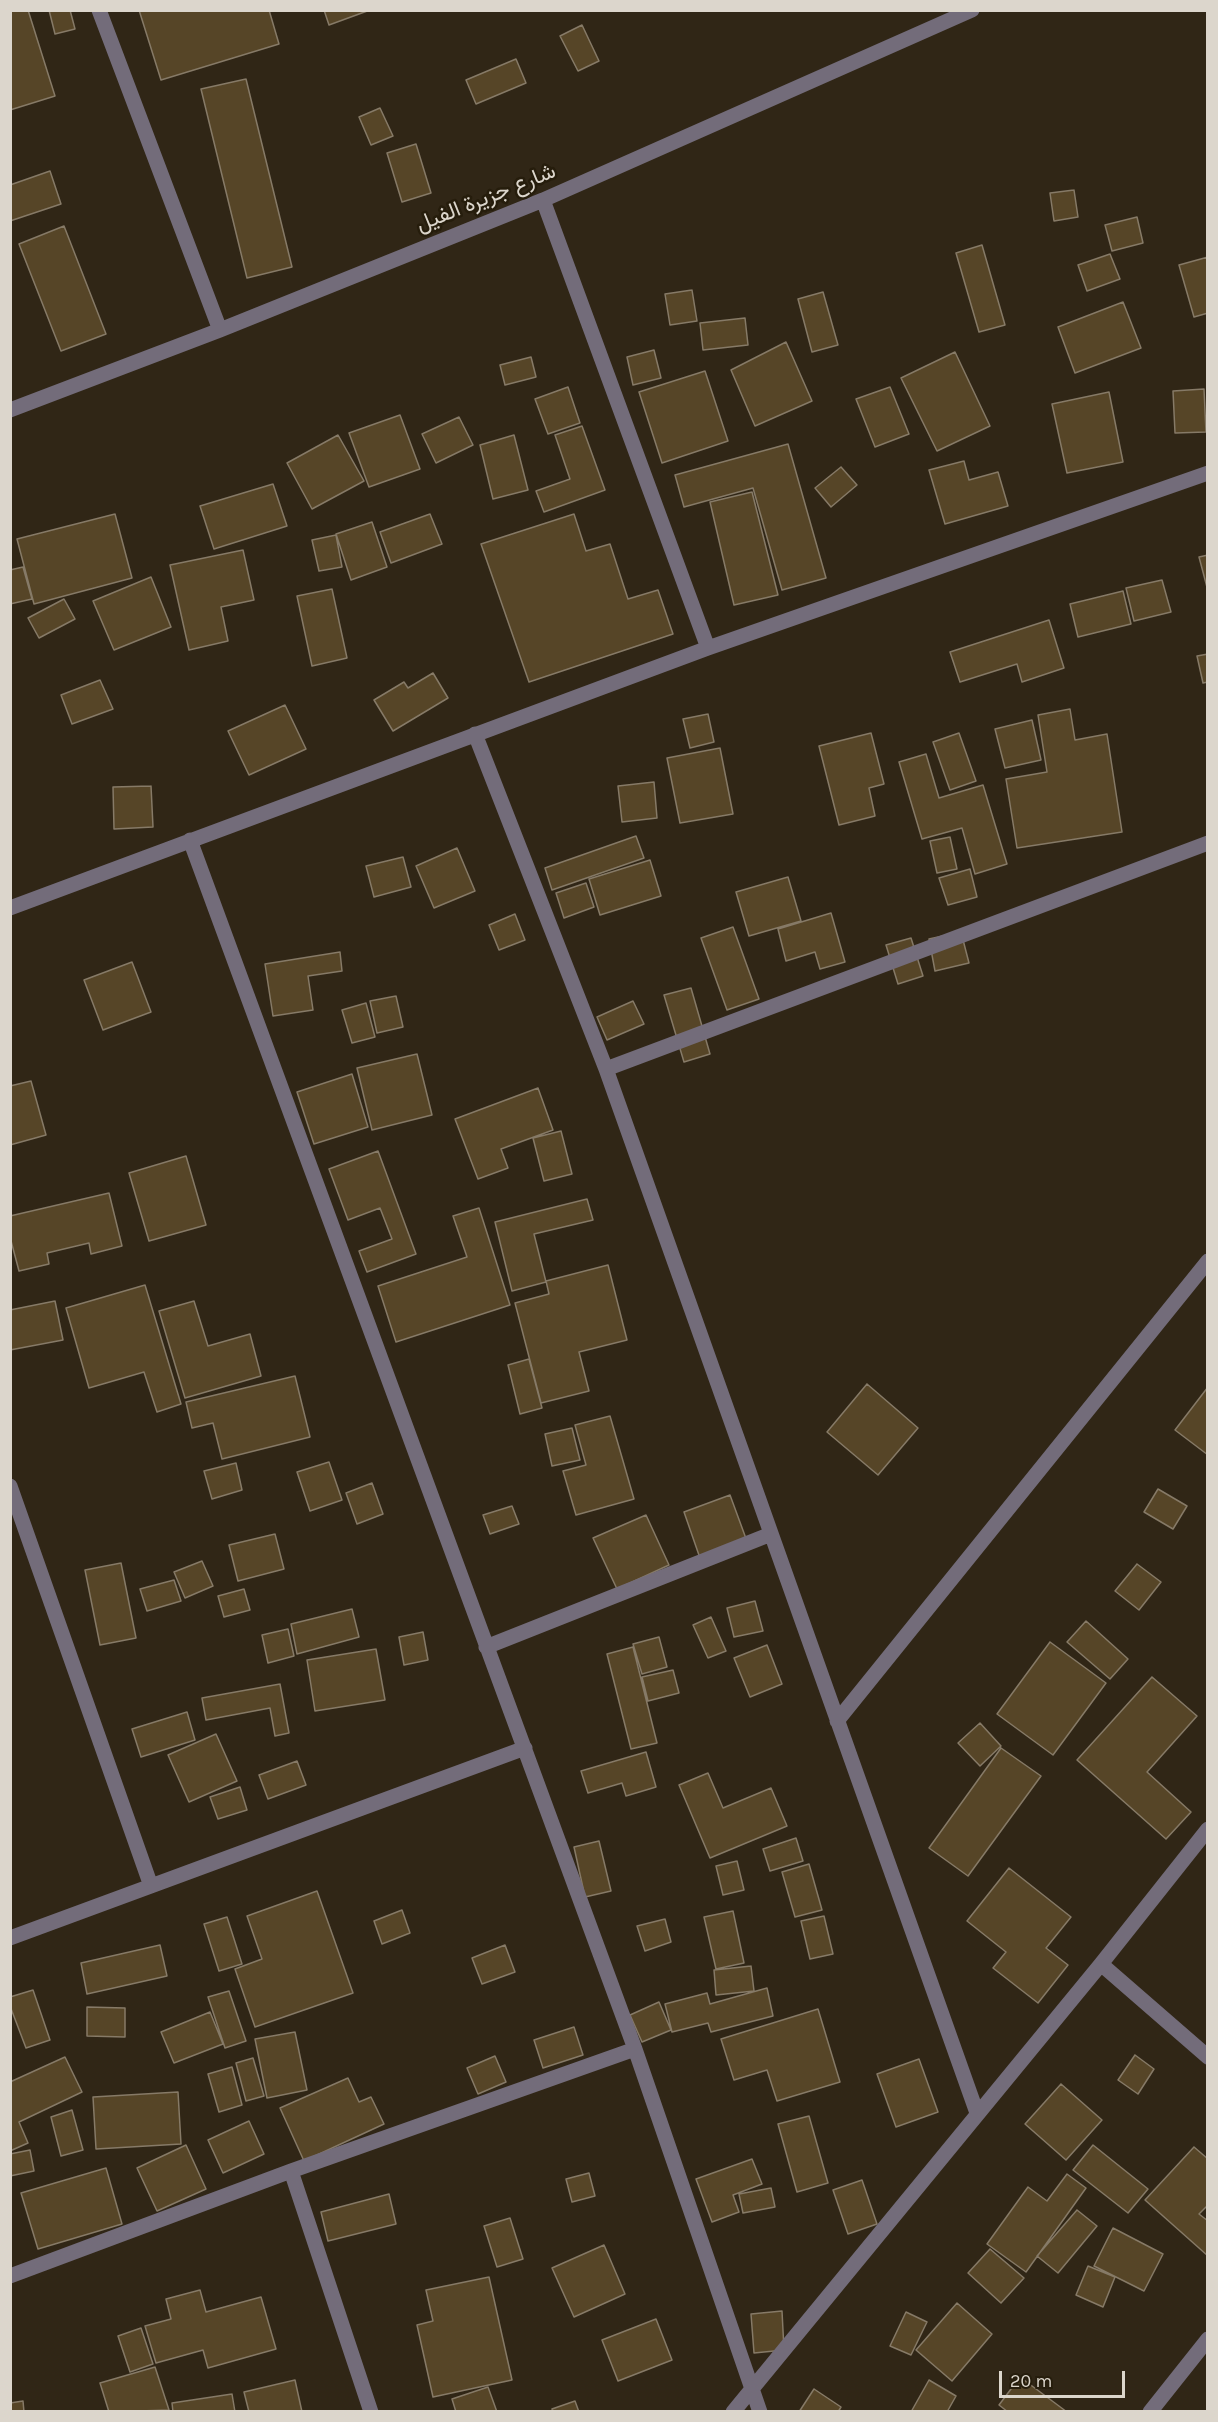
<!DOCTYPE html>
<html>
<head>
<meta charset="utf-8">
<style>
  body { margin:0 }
  #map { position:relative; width:1218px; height:2422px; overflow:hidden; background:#302616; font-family:Karla,sans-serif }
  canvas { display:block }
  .frame { position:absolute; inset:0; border:12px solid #dcd6cc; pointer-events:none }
  .scale { position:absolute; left:999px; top:2371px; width:126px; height:27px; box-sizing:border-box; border:3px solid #dcd6cc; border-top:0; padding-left:8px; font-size:18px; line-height:21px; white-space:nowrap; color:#dcd6cc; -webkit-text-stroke:4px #261d0c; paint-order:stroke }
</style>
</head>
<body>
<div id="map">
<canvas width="1218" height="2422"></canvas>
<div class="frame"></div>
<div class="scale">20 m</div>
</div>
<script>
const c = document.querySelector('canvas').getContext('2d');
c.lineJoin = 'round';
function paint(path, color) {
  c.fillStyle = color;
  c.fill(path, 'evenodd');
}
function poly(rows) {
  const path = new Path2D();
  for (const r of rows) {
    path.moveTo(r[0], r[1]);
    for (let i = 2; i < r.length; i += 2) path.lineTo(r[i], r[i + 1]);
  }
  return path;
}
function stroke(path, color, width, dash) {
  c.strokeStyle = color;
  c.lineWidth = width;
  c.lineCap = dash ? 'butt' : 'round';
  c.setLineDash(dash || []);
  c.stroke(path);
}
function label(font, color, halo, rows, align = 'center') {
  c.font = font + ' Karla,Vazirmatn,sans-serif';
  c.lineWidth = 5;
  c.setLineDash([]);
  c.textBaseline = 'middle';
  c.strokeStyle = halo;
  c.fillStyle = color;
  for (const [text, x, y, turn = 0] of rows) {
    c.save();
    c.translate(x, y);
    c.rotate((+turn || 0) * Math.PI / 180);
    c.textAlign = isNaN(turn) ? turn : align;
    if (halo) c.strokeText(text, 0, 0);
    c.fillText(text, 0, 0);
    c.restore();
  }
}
const building = poly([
  [10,10,28,10,55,96,10,110,10,10],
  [49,10,70,10,75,29,55,34,49,10],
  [139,10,269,10,279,44,161,80,139,10],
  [324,10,370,10,329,25,324,10],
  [582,25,599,61,578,71,560,36,582,25],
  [516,59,526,83,476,104,466,80,516,59],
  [246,79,292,267,247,278,201,89,246,79],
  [380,108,393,136,371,145,359,117,380,108],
  [416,144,431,193,402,202,387,153,416,144],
  [50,171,61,204,10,221,10,185,50,171],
  [1074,190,1078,217,1054,221,1050,193,1074,190],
  [1137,217,1143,243,1112,251,1105,225,1137,217],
  [64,226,106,334,61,351,19,244,64,226],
  [982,245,1005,325,979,332,956,253,982,245],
  [1110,254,1120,279,1087,291,1078,265,1110,254],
  [1208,257,1208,313,1194,317,1179,265,1208,257],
  [692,290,697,321,670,325,665,294,692,290],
  [823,292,838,345,812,352,798,299,823,292],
  [1123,302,1141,348,1075,373,1058,327,1123,302],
  [745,318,748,345,703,350,700,323,745,318],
  [786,342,812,401,755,426,731,370,786,342],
  [654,350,661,378,633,385,627,357,654,350],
  [955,352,990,426,937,451,901,378,955,352],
  [531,357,536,377,505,385,500,365,531,357],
  [705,371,728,441,662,463,639,392,705,371],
  [568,387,580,423,548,434,535,399,568,387],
  [890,387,909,434,875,447,856,399,890,387],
  [1204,389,1206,432,1175,433,1173,391,1204,389],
  [1109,392,1123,462,1067,473,1052,404,1109,392],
  [400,415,420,469,369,487,349,433,400,415],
  [459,417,473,445,436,463,422,434,459,417],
  [582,426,605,490,544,512,536,491,570,479,555,435,582,426],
  [338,435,364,481,312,509,287,463,338,435],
  [514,435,528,490,493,499,480,445,514,435],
  [788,444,826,578,782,590,753,488,684,507,675,475,788,444],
  [964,461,969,480,998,472,1008,506,945,524,929,470,964,461],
  [841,467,857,485,831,507,815,488,841,467],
  [273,484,287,526,214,549,200,506,273,484],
  [752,492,778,595,734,605,710,502,752,492],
  [115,514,132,578,34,604,17,539,115,514],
  [430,514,442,544,391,563,380,532,430,514],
  [574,514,586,551,610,544,628,599,658,590,673,634,529,682,481,544,574,514],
  [372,522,387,567,351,580,336,534,372,522],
  [336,535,342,567,319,571,312,540,336,535],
  [243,550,254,600,221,607,228,641,189,650,170,565,243,550],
  [1208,555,1208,591,1199,557,1208,555],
  [23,567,32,599,10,604,10,570,23,567],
  [151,577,171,627,114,650,93,601,151,577],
  [1162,580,1171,612,1134,621,1126,588,1162,580],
  [332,589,347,658,312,666,297,596,332,589],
  [1123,591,1131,624,1078,637,1070,604,1123,591],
  [64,599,75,619,39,638,28,618,64,599],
  [1049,620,1064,668,1022,682,1017,664,960,682,950,652,1049,620],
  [1208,654,1208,682,1203,683,1197,656,1208,654],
  [433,673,448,698,393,731,374,700,404,682,408,688,433,673],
  [100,680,113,709,72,724,61,695,100,680],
  [285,705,306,749,249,775,228,731,285,705],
  [1070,709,1075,740,1107,734,1122,832,1017,848,1006,779,1047,772,1038,715,1070,709],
  [708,714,714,742,690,748,683,719,708,714],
  [1032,720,1041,760,1005,768,995,729,1032,720],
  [871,733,884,784,869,788,875,816,839,825,819,746,871,733],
  [959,733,976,781,950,790,933,742,959,733],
  [720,748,733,814,680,823,667,758,720,748],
  [926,754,939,798,983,785,1007,864,975,874,962,828,922,839,899,762,926,754],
  [654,782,657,818,622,822,618,786,654,782],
  [151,786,153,827,114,829,113,787,151,786],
  [636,836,644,858,552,890,545,868,636,836],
  [950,837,957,869,937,873,930,841,950,837],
  [457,848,475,891,434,908,416,866,457,848],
  [403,857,411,887,374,897,366,866,403,857],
  [650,860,661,896,600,915,589,879,650,860],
  [970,869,977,897,948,905,939,878,970,869],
  [788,877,801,921,749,936,736,892,788,877],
  [586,883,594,907,564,918,556,893,586,883],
  [831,913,845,962,820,969,815,952,786,961,778,929,831,913],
  [515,914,525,940,499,950,489,925,515,914],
  [733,927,759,999,727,1010,701,938,733,927],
  [961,932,969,963,935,971,929,939,961,932],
  [911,938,923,976,898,984,886,945,911,938],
  [340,952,342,971,308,976,313,1010,273,1016,265,964,340,952],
  [132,962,151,1012,103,1030,84,980,132,962],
  [691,988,710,1054,684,1062,664,995,691,988],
  [396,996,403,1027,377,1033,370,1001,396,996],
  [633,1001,644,1024,607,1040,597,1017,633,1001],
  [366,1003,375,1037,352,1043,342,1010,366,1003],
  [417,1054,432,1115,372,1130,357,1068,417,1054],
  [352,1074,368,1127,314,1144,297,1092,352,1074],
  [31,1081,46,1135,10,1145,10,1086,31,1081],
  [538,1088,553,1130,501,1149,508,1168,478,1179,455,1119,538,1088],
  [561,1131,572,1174,544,1181,533,1138,561,1131],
  [378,1151,416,1254,367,1272,359,1251,392,1239,380,1208,348,1220,329,1169,378,1151],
  [186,1156,206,1225,149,1241,129,1173,186,1156],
  [109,1193,122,1246,91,1254,89,1243,47,1253,49,1264,19,1271,10,1237,10,1216,109,1193],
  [587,1199,593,1220,534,1234,546,1282,512,1291,495,1222,587,1199],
  [479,1208,510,1305,396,1342,378,1286,467,1257,453,1216,479,1208],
  [608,1265,627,1340,579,1352,589,1391,541,1403,515,1303,549,1294,546,1281,608,1265],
  [145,1285,181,1404,157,1412,144,1372,89,1388,66,1308,145,1285],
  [55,1301,63,1340,10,1350,10,1310,55,1301],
  [194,1301,208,1346,250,1334,261,1376,185,1398,159,1311,194,1301],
  [529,1359,542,1408,520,1414,508,1365,529,1359],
  [295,1376,310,1437,222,1459,213,1423,192,1428,186,1402,295,1376],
  [867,1384,918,1428,878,1475,827,1432,867,1384],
  [1208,1387,1208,1455,1175,1430,1208,1387],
  [610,1416,634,1499,576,1515,563,1471,586,1465,575,1425,610,1416],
  [572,1428,580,1460,552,1466,545,1434,572,1428],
  [329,1462,342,1500,310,1511,297,1472,329,1462],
  [236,1463,242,1490,212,1499,204,1471,236,1463],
  [372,1483,383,1514,357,1524,346,1493,372,1483],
  [1158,1489,1187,1506,1173,1529,1144,1512,1158,1489],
  [730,1495,748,1544,701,1561,684,1512,730,1495],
  [512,1506,519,1524,490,1534,483,1515,512,1506],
  [646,1515,669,1565,617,1589,593,1538,646,1515],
  [275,1534,284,1569,238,1581,229,1545,275,1534],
  [202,1561,213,1586,185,1598,174,1572,202,1561],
  [121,1563,136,1638,100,1645,85,1570,121,1563],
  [1137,1564,1161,1582,1139,1610,1115,1591,1137,1564],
  [174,1580,181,1601,147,1611,140,1589,174,1580],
  [244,1589,250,1610,224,1617,218,1596,244,1589],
  [755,1601,763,1631,734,1637,727,1608,755,1601],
  [352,1609,359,1637,297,1654,291,1624,352,1609],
  [711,1617,726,1651,708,1658,693,1625,711,1617],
  [1086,1621,1128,1659,1110,1679,1067,1642,1086,1621],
  [288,1629,294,1656,268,1663,262,1635,288,1629],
  [423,1632,428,1660,404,1665,399,1637,423,1632],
  [659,1637,667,1667,642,1674,633,1644,659,1637],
  [1050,1642,1106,1683,1053,1755,997,1714,1050,1642],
  [767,1645,782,1684,750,1697,734,1658,767,1645],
  [633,1647,657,1743,631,1749,607,1654,633,1647],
  [376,1649,385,1700,315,1711,307,1660,376,1649],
  [673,1670,679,1693,648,1701,642,1677,673,1670],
  [1152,1677,1197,1716,1147,1772,1191,1812,1166,1839,1077,1760,1152,1677],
  [280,1684,289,1733,275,1736,270,1708,206,1720,202,1698,280,1684],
  [187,1712,195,1740,141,1757,132,1729,187,1712],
  [980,1723,1001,1746,980,1766,958,1743,980,1723],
  [216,1734,237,1781,189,1802,168,1755,216,1734],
  [1001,1748,1041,1776,968,1876,929,1848,1001,1748],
  [646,1752,656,1787,626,1796,622,1783,588,1793,581,1771,646,1752],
  [297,1761,306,1785,268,1799,259,1775,297,1761],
  [708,1773,723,1808,771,1788,787,1826,710,1858,679,1785,708,1773],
  [240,1787,247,1810,218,1819,210,1797,240,1787],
  [796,1838,803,1861,770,1871,763,1849,796,1838],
  [599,1841,611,1891,585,1897,574,1847,599,1841],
  [737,1861,744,1890,723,1895,716,1866,737,1861],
  [809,1864,822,1910,795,1917,782,1872,809,1864],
  [1009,1868,1071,1917,1046,1948,1068,1965,1038,2003,993,1968,1006,1952,967,1921,1009,1868],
  [317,1891,353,1993,255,2027,235,1969,262,1959,247,1916,317,1891],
  [402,1910,410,1933,382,1944,374,1921,402,1910],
  [733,1911,744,1963,716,1969,704,1917,733,1911],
  [824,1916,833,1954,810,1959,801,1921,824,1916],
  [227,1917,242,1964,219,1971,204,1924,227,1917],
  [665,1919,671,1942,645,1951,637,1926,665,1919],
  [160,1945,167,1976,87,1994,81,1963,160,1945],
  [505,1945,515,1972,482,1984,472,1958,505,1945],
  [751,1966,754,1991,716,1995,714,1970,751,1966],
  [767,1988,773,2016,711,2032,708,2023,672,2032,665,2004,707,1993,710,2004,767,1988],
  [33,1990,50,2040,26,2048,10,2006,10,1997,33,1990],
  [229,1991,246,2041,225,2048,208,1997,229,1991],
  [659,2002,671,2030,642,2042,630,2015,659,2002],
  [87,2007,125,2008,125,2037,87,2036,87,2007],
  [818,2009,840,2082,777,2101,767,2070,734,2080,721,2039,818,2009],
  [210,2012,223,2044,174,2063,161,2032,210,2012],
  [574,2027,583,2055,543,2068,534,2040,574,2027],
  [295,2032,307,2090,267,2098,255,2039,295,2032],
  [1135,2055,1154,2069,1138,2094,1118,2080,1135,2055],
  [495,2056,506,2082,478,2094,467,2068,495,2056],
  [65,2057,82,2092,19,2122,28,2143,10,2151,10,2082,65,2057],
  [253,2058,264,2096,246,2101,236,2063,253,2058],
  [919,2059,938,2112,896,2127,877,2074,919,2059],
  [232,2067,242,2105,219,2112,208,2074,232,2067],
  [348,2078,359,2102,371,2097,384,2124,304,2161,280,2108,348,2078],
  [1061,2084,1102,2120,1066,2160,1025,2124,1061,2084],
  [178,2092,181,2144,96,2149,93,2097,178,2092],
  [72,2110,83,2150,61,2156,51,2117,72,2110],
  [809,2116,828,2183,797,2192,778,2124,809,2116],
  [249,2121,264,2154,223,2173,208,2140,249,2121],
  [186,2145,206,2189,157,2211,137,2168,186,2145],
  [1093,2145,1148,2189,1128,2213,1073,2170,1093,2145],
  [1194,2147,1208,2159,1208,2205,1199,2214,1208,2221,1208,2256,1145,2200,1194,2147],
  [30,2150,34,2171,10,2176,10,2154,30,2150],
  [752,2159,762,2184,733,2195,739,2212,712,2222,696,2179,752,2159],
  [106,2168,122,2224,38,2249,21,2193,106,2168],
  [589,2173,595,2196,572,2202,566,2179,589,2173],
  [1067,2174,1086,2188,1026,2272,987,2244,1028,2187,1047,2201,1067,2174],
  [862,2180,877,2224,848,2234,833,2190,862,2180],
  [771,2188,775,2207,743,2213,739,2194,771,2188],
  [389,2194,396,2224,328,2241,321,2212,389,2194],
  [1077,2210,1097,2226,1058,2273,1037,2256,1077,2210],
  [510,2218,523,2259,497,2267,484,2226,510,2218],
  [1113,2228,1163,2254,1144,2291,1094,2266,1113,2228],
  [604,2245,625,2294,574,2317,552,2268,604,2245],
  [990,2249,1024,2278,1001,2303,968,2273,990,2249],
  [1088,2266,1115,2277,1103,2307,1076,2295,1088,2266],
  [489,2277,512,2380,433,2397,417,2325,433,2321,426,2290,489,2277],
  [200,2290,206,2312,261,2297,276,2349,208,2368,203,2350,156,2363,145,2326,171,2319,166,2299,200,2290],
  [957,2303,992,2334,952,2381,916,2350,957,2303],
  [782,2311,784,2350,754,2353,751,2314,782,2311],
  [906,2312,927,2322,911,2355,890,2346,906,2312],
  [656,2319,672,2360,618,2381,602,2340,656,2319],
  [141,2328,153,2364,130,2372,118,2336,141,2328],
  [155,2367,169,2410,109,2412,100,2383,155,2367],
  [1020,2377,1067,2412,1008,2412,999,2405,1020,2377],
  [295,2380,302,2412,249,2412,244,2392,295,2380],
  [929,2380,956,2396,947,2412,911,2412,929,2380],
  [488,2387,497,2412,456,2412,452,2399,488,2387],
  [814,2389,841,2407,838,2412,799,2412,814,2389],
  [232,2394,235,2412,173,2412,172,2403,232,2394],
  [23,2401,24,2412,10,2412,10,2403,23,2401],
  [575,2401,579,2412,553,2412,552,2409,575,2401]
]);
const minor = poly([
  [99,10,220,330],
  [543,200,708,648],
  [10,410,220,330,543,200,972,10],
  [475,734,606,1069,977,2113],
  [190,840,635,2049,760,2412],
  [10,908,708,648,1208,473],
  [606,1069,1208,843],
  [10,1486,151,1886],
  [486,1647,771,1534],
  [837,1721,1208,1261],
  [10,1938,525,1748],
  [1101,1964,1208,2057],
  [291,2171,371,2412],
  [10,2276,291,2171,635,2049],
  [733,2412,1101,1964,1208,1829],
  [1150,2412,1208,2339]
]);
const streetNames = [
  ["شارع جزيرة الفيل",486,198,-22]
];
paint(building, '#564527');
stroke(building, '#867a67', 1.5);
stroke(minor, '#736c7a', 15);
label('22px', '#dcd6cc', '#261d0c', streetNames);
</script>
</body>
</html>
